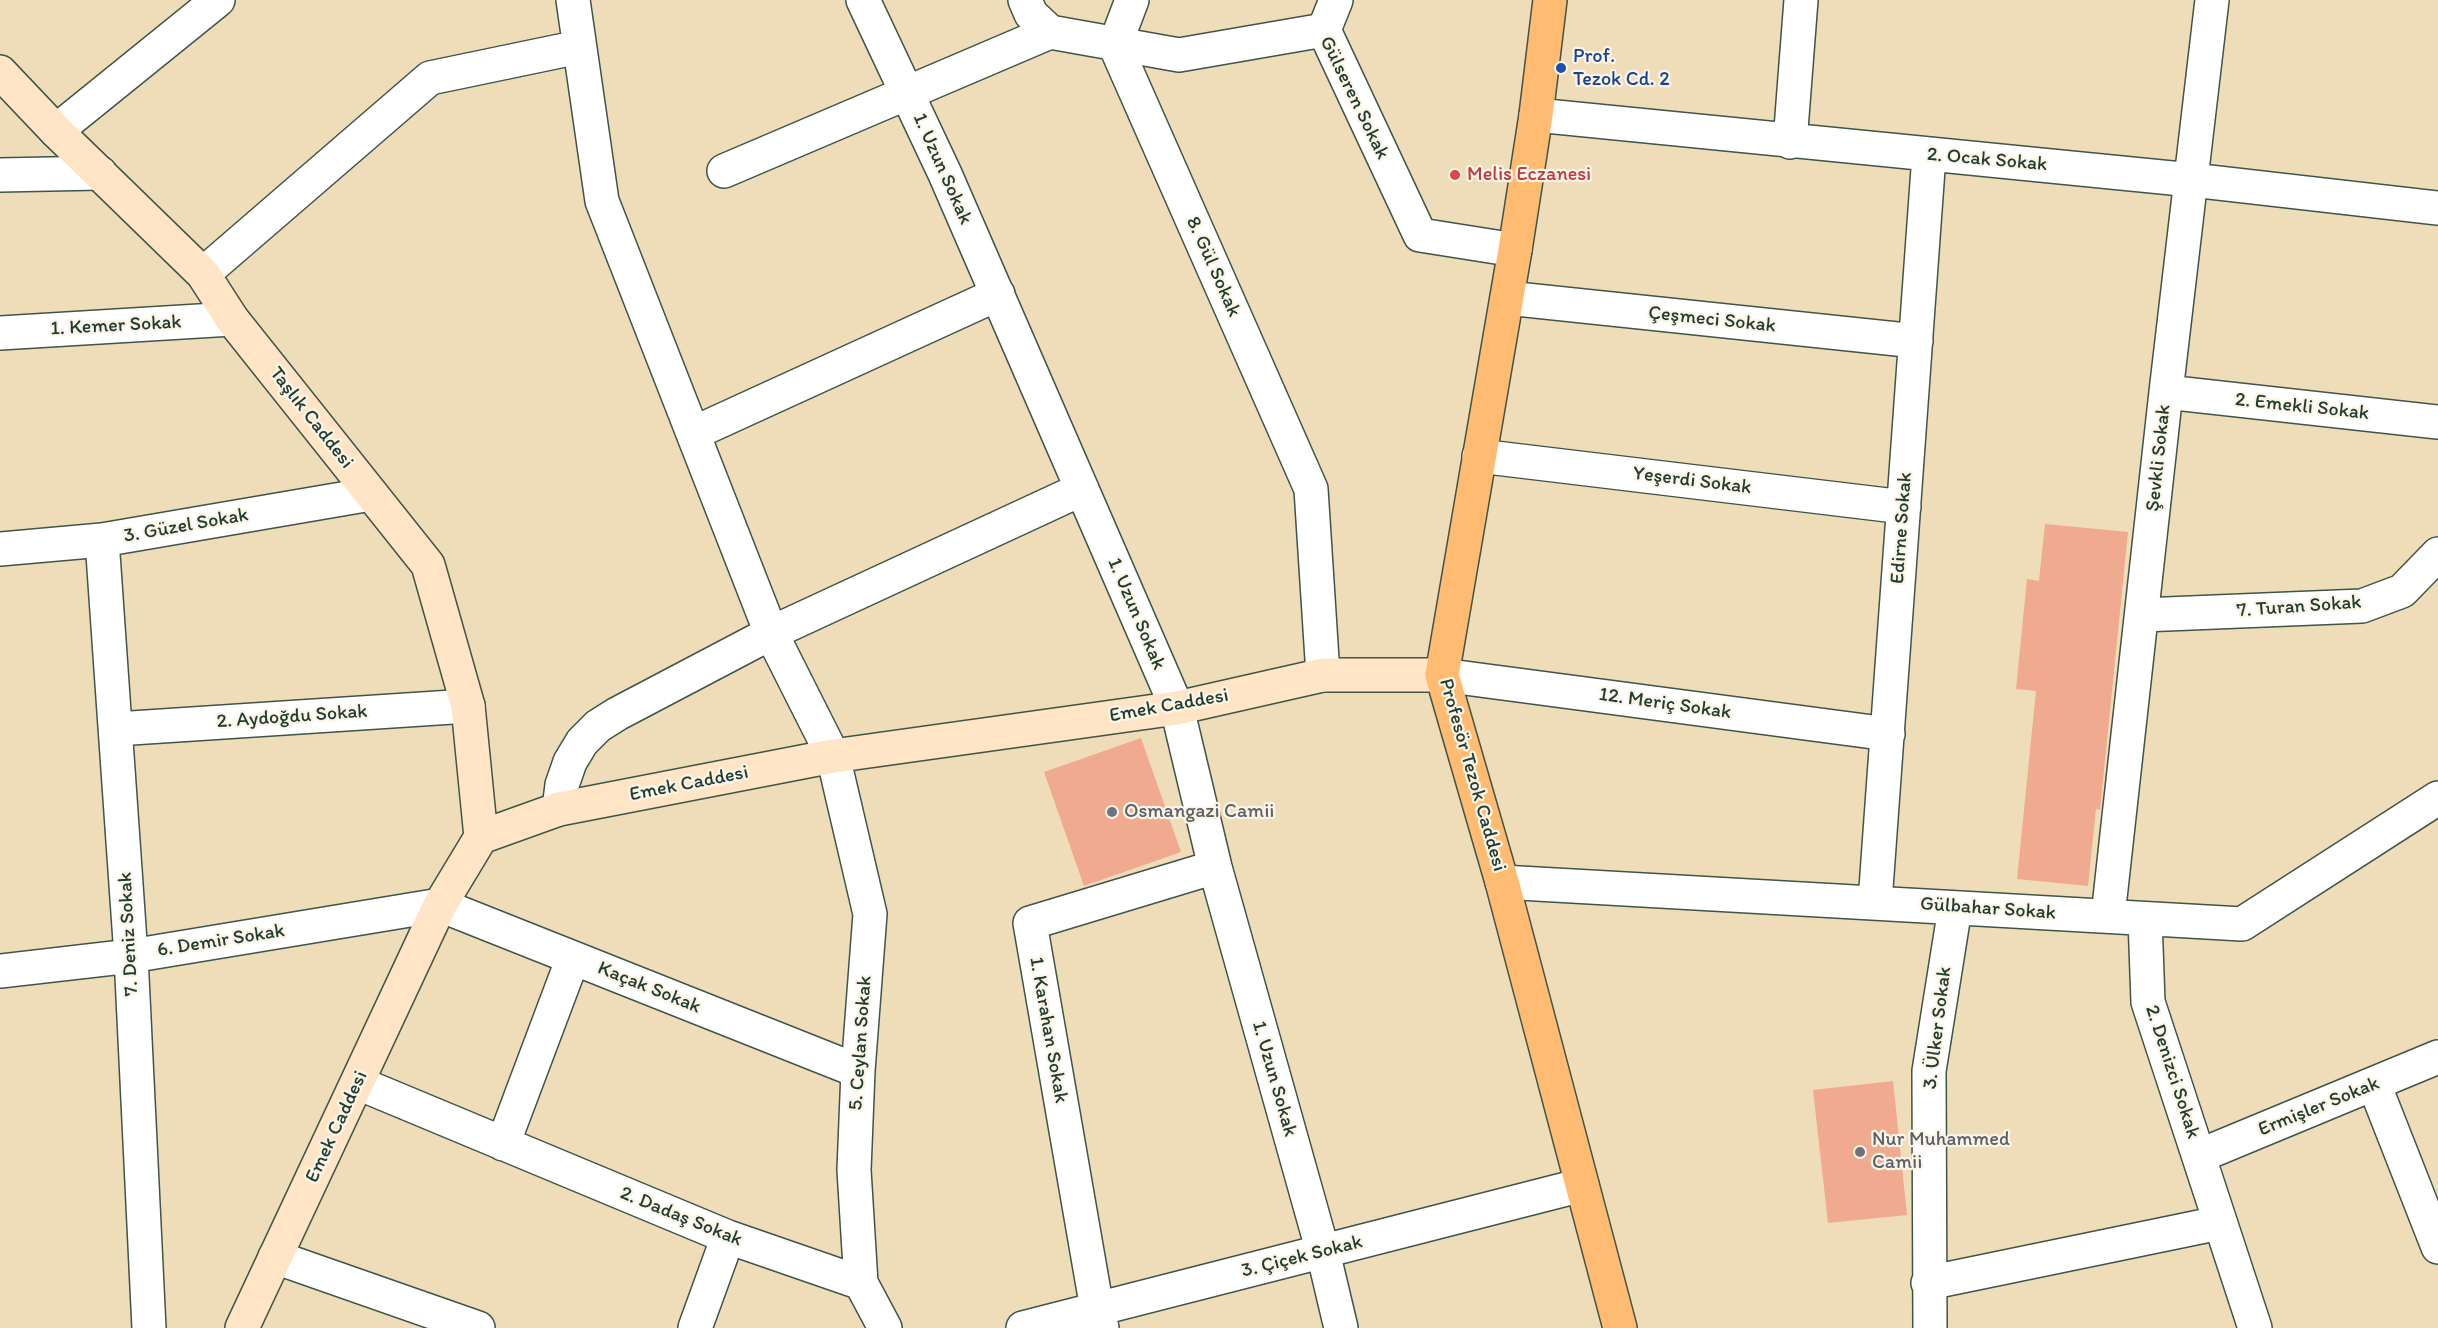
<!DOCTYPE html>
<html>
<head>
<meta charset="utf-8">
<style>
  body { margin:0 }
  canvas { display:block; background:#efdcb9 }
</style>
</head>
<body>
<canvas width="2438" height="1328"></canvas>
<script>
const c = document.querySelector('canvas').getContext('2d');
c.lineJoin = 'round';
function paint(path, color) {
  c.fillStyle = color;
  c.fill(path, 'evenodd');
}
function poly(rows) {
  const path = new Path2D();
  for (const r of rows) {
    path.moveTo(r[0], r[1]);
    for (let i = 2; i < r.length; i += 2) path.lineTo(r[i], r[i + 1]);
  }
  return path;
}
function stroke(path, color, width, dash) {
  c.strokeStyle = color;
  c.lineWidth = width;
  c.lineCap = dash ? 'butt' : 'round';
  c.setLineDash(dash || []);
  c.stroke(path);
}
function label(font, color, halo, rows, align = 'center') {
  c.font = font + ' Itim,sans-serif';
  c.lineWidth = 4.5;
  c.setLineDash([]);
  c.textBaseline = 'middle';
  c.strokeStyle = halo;
  c.fillStyle = color;
  for (const [text, x, y, turn = 0] of rows) {
    c.save();
    c.translate(x, y);
    c.rotate((+turn || 0) * Math.PI / 180);
    c.textAlign = isNaN(turn) ? turn : align;
    if (halo) c.strokeText(text, 0, 0);
    c.fillText(text, 0, 0);
    c.restore();
  }
}
const building = poly([
  [2045,524,2128,532,2100,810,2096,809,2088,886,2017,879,2036,691,2016,689,2027,579,2039,581],
  [1141,738,1181,852,1084,886,1044,772],
  [1893,1081,1907,1215,1828,1223,1813,1090]
]);
const street = poly([
  [573,0,602,201,771,633,833,756,870,914,858,1071,854,1170,861,1283,885,1328],
  [863,0,945,174,1177,708,1215,867,1323,1252,1341,1328],
  [1025,0,1031,14,1050,32,1179,55,1324,30,1420,235,1515,250],
  [1324,30,1336,0],
  [1115,45,1311,489,1323,675],
  [1115,45,1132,0],
  [1536,115,2192,180,2438,208],
  [56,131,218,0],
  [1790,142,1801,0],
  [724,171,1050,32],
  [0,175,100,173],
  [203,274,430,78,579,47],
  [1507,298,1916,341],
  [0,333,232,319],
  [2166,392,2438,422],
  [694,433,998,294],
  [1479,456,1904,507],
  [102,540,131,956,149,1328],
  [0,549,102,540,371,494],
  [2142,615,2362,606,2402,591,2438,554],
  [1442,675,1888,734],
  [116,729,468,706],
  [559,809,562,785,570,762,582,742,598,726,617,714,771,633,1082,489],
  [1502,882,2242,924,2438,798],
  [1875,902,1929,155],
  [2108,916,2166,392,2212,0],
  [2145,919,2148,1002,2255,1328],
  [0,971,131,956,440,905,858,1071],
  [358,1083,728,1237,861,1283],
  [2374,1084,2438,1247],
  [503,1144,573,958],
  [2199,1156,2438,1057],
  [275,1257,478,1328],
  [1928,1283,2219,1223],
  [695,1328,728,1237],
  [1023,1328,1582,1185],
  [1102,1328,1097,1309,1030,923,1215,867],
  [1930,1328,1929,1071,1955,908]
]);
const secondary = poly([
  [0,72,56,131,203,274,232,319,428,565,468,706,481,837],
  [242,1328,440,905,481,837,559,809,833,756,1177,708,1323,675,1442,675]
]);
const primary = poly([
  [1550,0,1536,115,1515,250,1442,675,1502,882,1620,1328]
]);
const markers = [
  [1561,68,6,"#1a4fb4"],
  [1455,175,6,"#e0444e"],
  [1112,812,6,"#6b7280"],
  [1860,1152,6,"#6b7280"]
];
const transitNames = [
  ["Prof.",1573,57],
  ["Tezok Cd. 2",1573,80]
];
const streetNames = [
  ["Gülseren Sokak",1354,98,64],
  ["2. Ocak Sokak",1987,160,5],
  ["1. Uzun Sokak",942,169,66],
  ["8. Gül Sokak",1213,267,66],
  ["Çeşmeci Sokak",1712,320,6],
  ["1. Kemer Sokak",116,326,-3],
  ["2. Emekli Sokak",2302,407,6],
  ["Taşlık Caddesi",311,418,52],
  ["Şevkli Sokak",2159,458,-84],
  ["Yeşerdi Sokak",1692,481,7],
  ["3. Güzel Sokak",186,526,-10],
  ["Edirne Sokak",1902,528,-86],
  ["7. Turan Sokak",2299,607,-4],
  ["1. Uzun Sokak",1136,614,67],
  ["12. Meriç Sokak",1665,704,8],
  ["Emek Caddesi",1169,706,-10],
  ["2. Aydoğdu Sokak",292,717,-4],
  ["Profesör Tezok Caddesi",1472,775,74],
  ["Emek Caddesi",689,784,-11],
  ["Gülbahar Sokak",1988,909,4],
  ["7. Deniz Sokak",129,934,-93],
  ["6. Demir Sokak",221,941,-9],
  ["Kaçak Sokak",649,988,22],
  ["3. Ülker Sokak",1938,1028,-83],
  ["1. Karahan Sokak",1048,1030,80],
  ["5. Ceylan Sokak",861,1043,-86],
  ["2. Denizci Sokak",2172,1072,72],
  ["1. Uzun Sokak",1274,1079,74],
  ["Ermişler Sokak",2319,1107,-22],
  ["Emek Caddesi",337,1127,-65],
  ["2. Dadaş Sokak",681,1217,22],
  ["3. Çiçek Sokak",1302,1257,-14]
];
const healthNames = [
  ["Melis Eczanesi",1467,175]
];
const worshipNames = [
  ["Osmangazi Camii",1124,812],
  ["Nur Muhammed",1872,1140],
  ["Camii",1872,1163]
];
paint(building, '#efaa90');
stroke(street, '#3e5548', 36);
stroke(secondary, '#3e5548', 36);
stroke(primary, '#3e5548', 36);
stroke(street, '#fff', 33);
stroke(secondary, '#ffe4c6', 33);
stroke(primary, '#febb71', 33);
for (const [x, y, r, color] of markers) {
  const dot = new Path2D();
  dot.arc(x, y, r, 0, 2 * Math.PI);
  c.fillStyle = color;
  c.fill(dot);
  stroke(dot, '#fcf5e5', 2);
}
label('20px', '#164399', '#fcf5e5', transitNames, 'left');
label('20px', '#1f3d34', '#fcf5e5', streetNames);
label('20px', '#be3a42', '#fcf5e5', healthNames, 'left');
label('20px', '#5b616d', '#fcf5e5', worshipNames, 'left');
</script>
</body>
</html>
